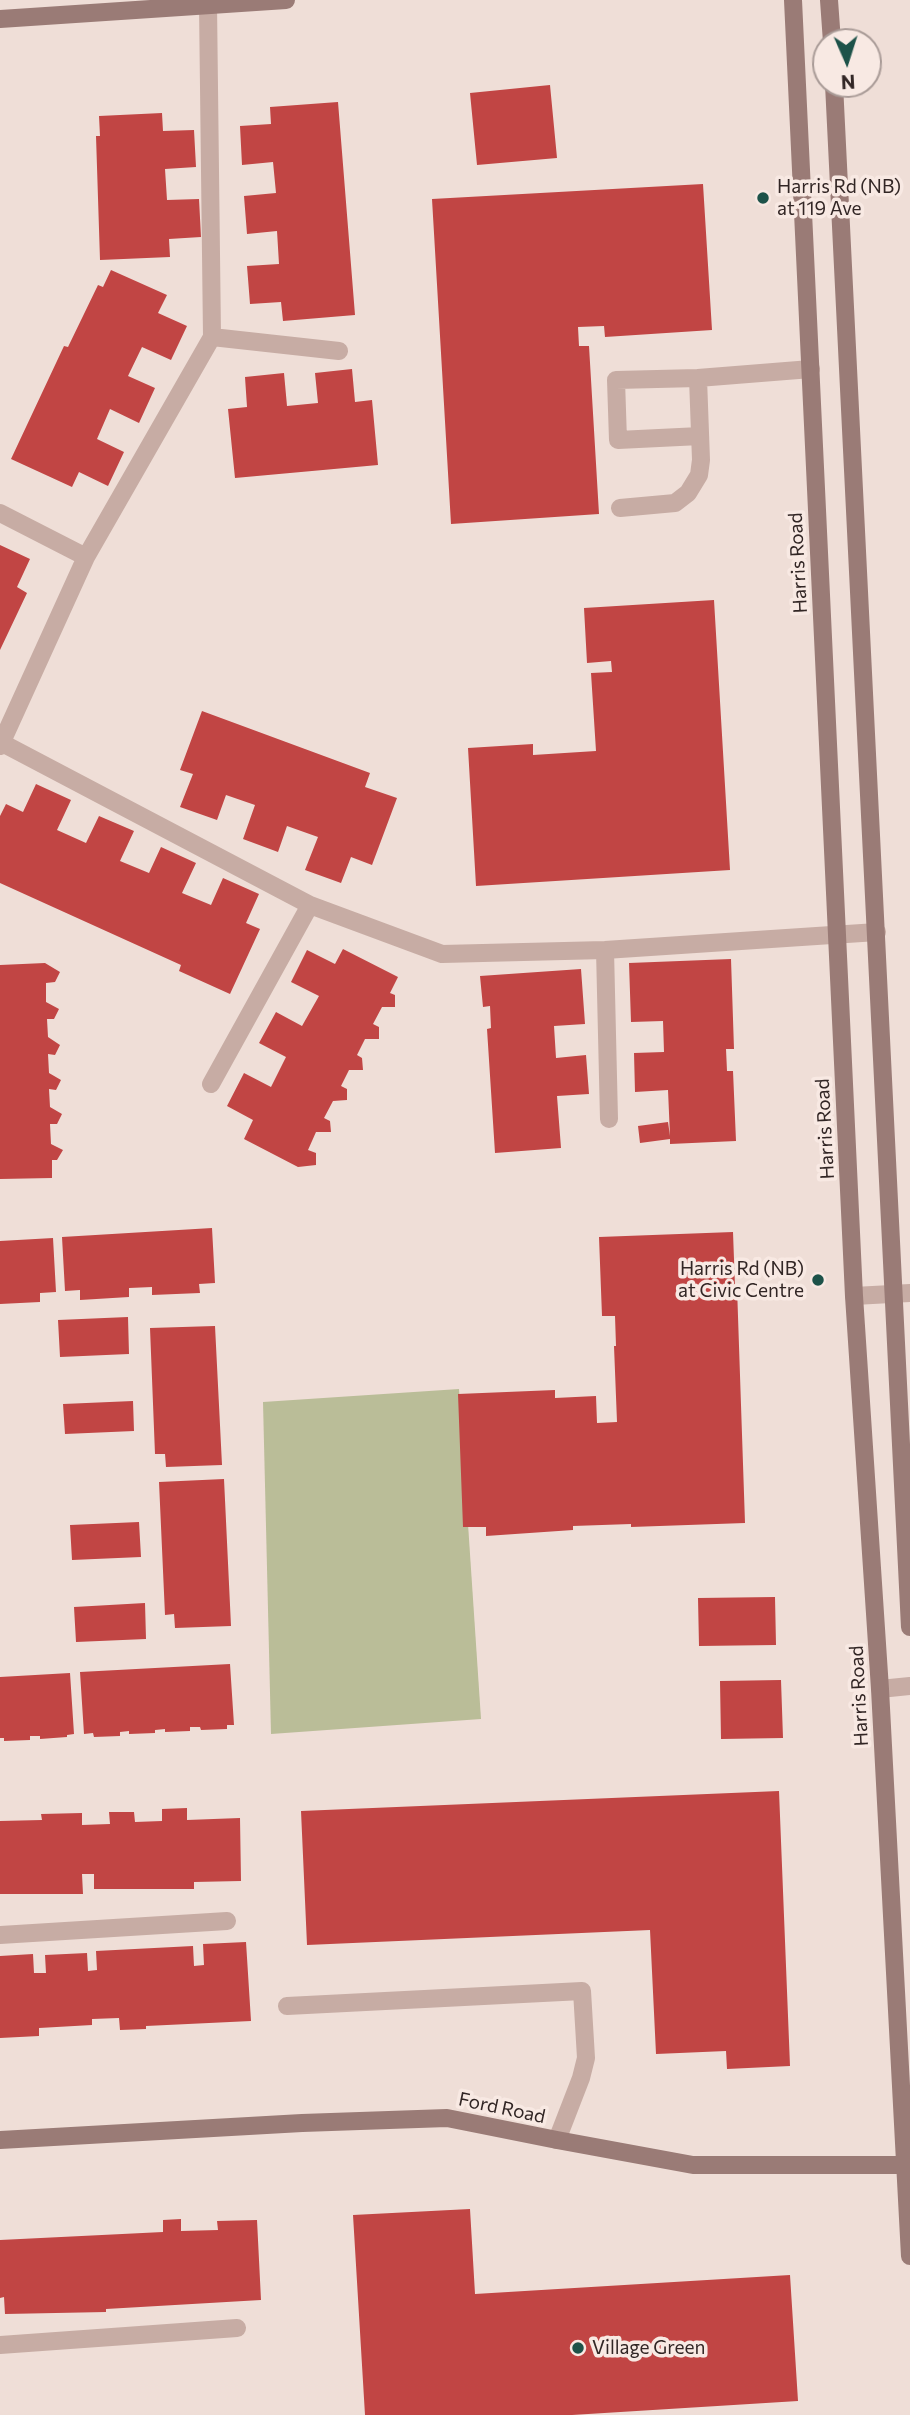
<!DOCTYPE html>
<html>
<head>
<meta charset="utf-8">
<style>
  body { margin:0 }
  #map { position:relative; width:910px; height:2415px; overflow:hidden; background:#efded7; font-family:Commissioner,sans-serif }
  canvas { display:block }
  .north { position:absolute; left:812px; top:28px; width:70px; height:70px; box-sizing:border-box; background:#f8e9e3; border:2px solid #a99b97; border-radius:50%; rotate:177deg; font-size:19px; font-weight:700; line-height:28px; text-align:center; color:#322625 }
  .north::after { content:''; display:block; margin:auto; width:24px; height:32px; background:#1d5249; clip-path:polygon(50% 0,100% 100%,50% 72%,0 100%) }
</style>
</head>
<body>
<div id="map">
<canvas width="910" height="2415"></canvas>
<div class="north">N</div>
</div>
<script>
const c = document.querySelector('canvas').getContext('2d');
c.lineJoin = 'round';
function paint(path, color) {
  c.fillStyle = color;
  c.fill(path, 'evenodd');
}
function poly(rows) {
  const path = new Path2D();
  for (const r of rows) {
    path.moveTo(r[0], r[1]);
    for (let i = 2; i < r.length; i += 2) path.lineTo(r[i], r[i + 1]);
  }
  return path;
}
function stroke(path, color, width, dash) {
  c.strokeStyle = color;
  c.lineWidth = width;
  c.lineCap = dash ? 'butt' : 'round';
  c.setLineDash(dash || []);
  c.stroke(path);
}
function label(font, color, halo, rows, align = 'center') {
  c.font = font + ' Commissioner,sans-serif';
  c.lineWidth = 7;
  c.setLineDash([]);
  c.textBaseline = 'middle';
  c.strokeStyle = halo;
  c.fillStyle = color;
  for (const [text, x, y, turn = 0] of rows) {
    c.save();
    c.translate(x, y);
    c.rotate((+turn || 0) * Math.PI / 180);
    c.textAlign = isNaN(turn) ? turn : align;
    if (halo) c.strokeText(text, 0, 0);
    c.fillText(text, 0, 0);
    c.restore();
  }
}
const green = poly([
  [459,1389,481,1719,271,1734,263,1402]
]);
const building = poly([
  [550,85,557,158,477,165,470,93],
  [338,102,355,315,283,321,281,302,250,304,247,266,279,264,277,231,247,234,244,196,276,193,273,162,242,165,240,126,271,124,270,107],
  [162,113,163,131,194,130,196,167,165,169,167,200,199,199,201,237,169,239,170,257,100,260,96,136,100,136,99,116],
  [703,184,712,330,605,337,604,326,578,327,579,346,589,346,599,514,451,524,432,199],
  [111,270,167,295,158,313,187,326,171,360,142,347,128,376,155,388,139,423,110,409,97,439,124,452,108,486,79,472,72,487,11,459,64,346,68,347,98,285,103,287],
  [352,369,355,402,372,400,378,465,235,478,228,409,247,407,245,377,284,373,287,406,318,403,315,373],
  [0,545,30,559,17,587,27,593,0,650],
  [714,600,730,870,476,886,468,748,533,744,533,755,596,751,591,673,612,672,611,661,587,663,584,608],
  [202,711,370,773,365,787,397,798,372,865,351,857,341,883,305,870,318,837,287,826,278,852,243,839,255,805,226,795,217,820,180,807,193,774,180,770],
  [36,784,71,800,57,830,86,843,99,816,134,831,120,861,149,873,161,847,196,863,182,893,211,905,223,878,259,894,246,923,260,929,230,994,179,971,181,965,0,883,0,816,6,804,23,812],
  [343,949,398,977,390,993,395,995,395,1007,382,1007,373,1024,379,1027,379,1039,365,1039,357,1055,362,1058,363,1070,349,1070,341,1086,347,1089,347,1100,333,1101,324,1118,330,1121,331,1132,316,1132,308,1150,316,1153,316,1165,298,1167,244,1139,253,1120,227,1106,244,1073,271,1087,286,1057,259,1043,276,1012,302,1026,319,996,291,982,307,950,335,964],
  [731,959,734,1049,726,1049,727,1071,733,1071,736,1141,670,1144,670,1139,640,1143,638,1126,668,1122,670,1136,668,1090,635,1092,634,1053,664,1052,663,1021,631,1022,629,963],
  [45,963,60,972,55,982,46,983,46,1002,59,1009,54,1019,47,1019,48,1037,60,1045,55,1055,48,1054,49,1073,61,1080,56,1090,49,1089,50,1107,62,1114,57,1124,50,1124,51,1144,63,1150,57,1160,52,1160,52,1178,0,1179,0,965],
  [581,969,585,1024,554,1026,556,1058,586,1055,589,1094,557,1096,561,1148,495,1153,487,1029,491,1028,490,1006,483,1007,480,976],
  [212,1228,215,1283,199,1284,200,1293,152,1295,152,1287,129,1288,129,1297,80,1300,80,1290,65,1291,62,1237],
  [733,1232,735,1287,737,1287,745,1523,631,1527,631,1524,573,1526,573,1530,486,1536,486,1527,463,1527,458,1394,555,1390,555,1398,596,1396,597,1423,617,1422,614,1346,616,1346,615,1316,602,1316,599,1237],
  [53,1238,56,1292,40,1293,40,1302,0,1304,0,1241],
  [128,1317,129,1354,60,1357,58,1320],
  [215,1326,222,1465,166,1467,165,1454,155,1454,150,1328],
  [133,1401,134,1431,65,1434,63,1404],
  [224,1479,231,1626,175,1628,174,1614,165,1615,159,1482],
  [139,1522,141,1557,72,1560,70,1525],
  [775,1597,776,1645,699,1646,698,1598],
  [145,1603,146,1639,76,1642,74,1607],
  [230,1664,234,1725,227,1725,227,1729,201,1730,200,1727,190,1727,190,1731,165,1732,165,1729,155,1730,155,1733,129,1734,129,1731,120,1732,120,1736,94,1737,93,1733,84,1734,80,1672],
  [70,1673,74,1734,67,1735,67,1737,40,1739,40,1736,30,1736,30,1740,4,1741,4,1738,0,1738,0,1677],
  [781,1680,783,1738,721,1739,720,1681],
  [779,1791,790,2066,727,2069,726,2051,656,2054,650,1930,307,1945,301,1811],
  [187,1808,187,1820,240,1818,241,1881,194,1882,194,1889,94,1889,94,1874,82,1874,83,1894,0,1894,0,1821,42,1820,41,1814,82,1813,82,1825,110,1824,109,1812,134,1812,135,1822,162,1821,162,1809],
  [246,1942,251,2021,146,2026,146,2029,120,2030,119,2018,92,2019,92,2025,39,2028,39,2036,0,2038,0,1956,33,1954,34,1973,46,1973,45,1955,87,1953,88,1971,97,1970,96,1951,193,1946,194,1966,204,1965,203,1944],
  [470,2209,475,2294,790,2275,798,2401,572,2415,365,2415,353,2215],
  [181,2219,181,2231,218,2230,217,2221,257,2220,261,2300,106,2309,106,2312,5,2314,4,2297,0,2298,0,2240,163,2232,163,2220]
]);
const lane = poly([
  [212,337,339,351],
  [698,378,616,380,618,440,700,436],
  [620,508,675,503,688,493,699,475,701,460,698,378,811,369],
  [0,513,86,557],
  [2,743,310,905,442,954,605,950,877,932],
  [0,746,86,557,212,337,208,4],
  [605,950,609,1119],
  [211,1084,310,905],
  [854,1296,910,1293],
  [0,1935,227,1921],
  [287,2006,582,1991,586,2058,581,2078,557,2140],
  [0,2345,237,2328]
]);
const street = poly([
  [880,1689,910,1686]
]);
const secondary = poly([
  [793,0,854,1296,880,1689,910,2256],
  [829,0,832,42],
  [0,19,286,0],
  [834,84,910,1627],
  [0,2140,302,2123,447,2118,557,2140,693,2165,910,2165]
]);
const markers = [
  [763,198,7,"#1d5249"],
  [818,1280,7,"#1d5249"],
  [578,2348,7,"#1d5249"]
];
const poiNames = [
  ["Harris Rd (NB)",777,187],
  ["at 119 Ave",777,209],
  ["Harris Rd (NB)",804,1269,"right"],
  ["at Civic Centre",804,1291,"right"],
  ["Village Green",592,2348]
];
const streetNames = [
  ["Harris Road",798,563,-93],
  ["Harris Road",825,1129,-93],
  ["Harris Road",859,1696,-93],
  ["Ford Road",502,2108,12]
];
paint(green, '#babd98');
paint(building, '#c14544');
stroke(lane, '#c7aca4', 18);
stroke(street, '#c7aca4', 18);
stroke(secondary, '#9a7b76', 18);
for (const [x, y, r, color] of markers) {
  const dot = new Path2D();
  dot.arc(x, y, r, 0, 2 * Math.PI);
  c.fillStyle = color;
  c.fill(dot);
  stroke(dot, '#f8e9e3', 2.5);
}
label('19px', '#322625', '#f8e9e3', poiNames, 'left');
label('19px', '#322625', '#f8e9e3', streetNames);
</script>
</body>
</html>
